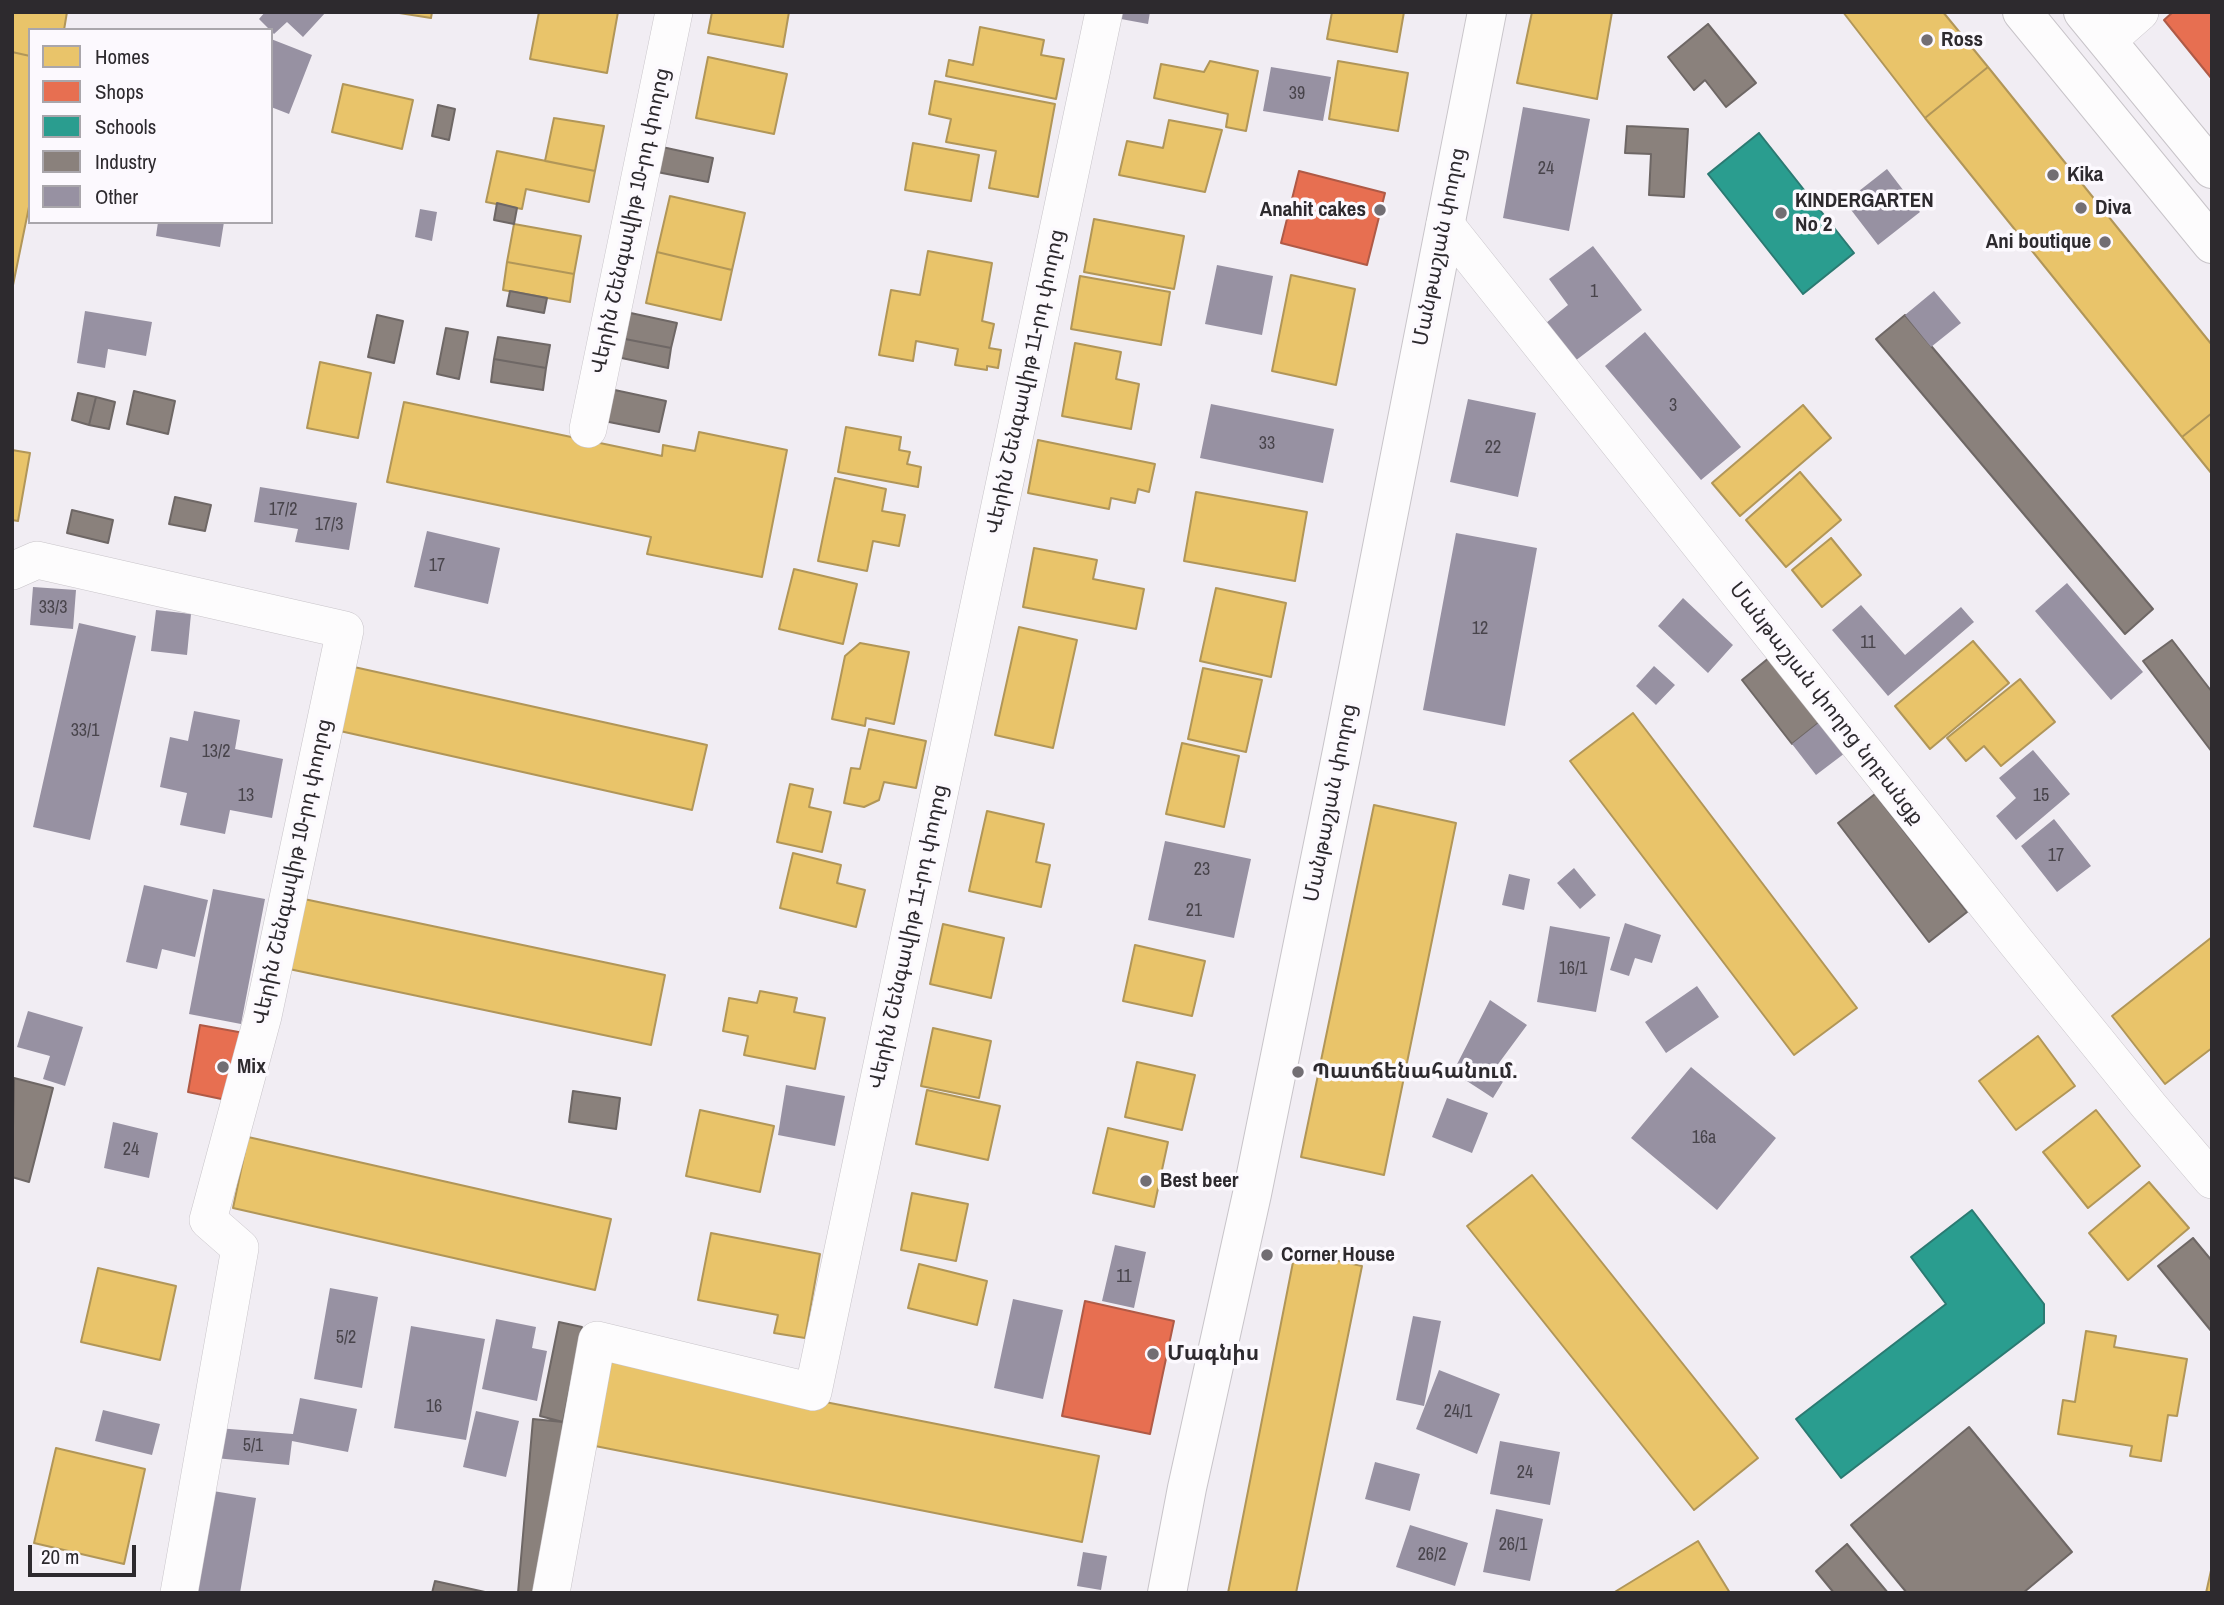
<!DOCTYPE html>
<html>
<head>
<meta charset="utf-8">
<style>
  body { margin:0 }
  #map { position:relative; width:2224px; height:1605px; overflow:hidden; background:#f1edf3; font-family:"Archivo Narrow",sans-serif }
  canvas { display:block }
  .frame { position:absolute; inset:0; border:14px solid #2d2a2e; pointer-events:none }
  .legend { position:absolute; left:28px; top:28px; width:245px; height:196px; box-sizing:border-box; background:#fcf9fe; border:2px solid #a9a6ab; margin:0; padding:9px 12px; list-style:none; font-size:21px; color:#2d2a2e }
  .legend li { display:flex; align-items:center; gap:14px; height:35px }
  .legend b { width:35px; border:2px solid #a9a6ab }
  .scale { position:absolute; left:28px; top:1545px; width:108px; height:32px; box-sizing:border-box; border:4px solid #2d2a2e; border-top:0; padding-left:9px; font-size:21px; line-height:24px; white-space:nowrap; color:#2d2a2e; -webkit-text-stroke:5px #fcf9fe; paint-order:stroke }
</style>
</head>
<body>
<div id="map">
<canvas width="2224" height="1605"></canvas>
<div class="frame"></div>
<ul class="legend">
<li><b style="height:19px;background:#e9c46a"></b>Homes</li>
<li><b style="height:19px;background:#e76f51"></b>Shops</li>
<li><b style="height:19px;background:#2a9d8f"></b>Schools</li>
<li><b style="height:19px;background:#8a817c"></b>Industry</li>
<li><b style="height:19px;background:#9791a2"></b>Other</li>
</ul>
<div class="scale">20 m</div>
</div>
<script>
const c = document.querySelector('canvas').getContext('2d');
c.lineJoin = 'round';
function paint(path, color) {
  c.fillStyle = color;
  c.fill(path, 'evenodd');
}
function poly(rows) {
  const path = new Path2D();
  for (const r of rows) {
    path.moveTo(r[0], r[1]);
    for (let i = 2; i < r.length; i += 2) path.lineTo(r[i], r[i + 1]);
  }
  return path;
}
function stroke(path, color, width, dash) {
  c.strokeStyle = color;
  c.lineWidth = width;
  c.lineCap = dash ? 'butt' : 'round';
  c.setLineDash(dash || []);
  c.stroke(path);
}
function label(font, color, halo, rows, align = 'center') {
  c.font = font + ' "Archivo Narrow","Noto Sans Armenian",sans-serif';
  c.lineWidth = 7;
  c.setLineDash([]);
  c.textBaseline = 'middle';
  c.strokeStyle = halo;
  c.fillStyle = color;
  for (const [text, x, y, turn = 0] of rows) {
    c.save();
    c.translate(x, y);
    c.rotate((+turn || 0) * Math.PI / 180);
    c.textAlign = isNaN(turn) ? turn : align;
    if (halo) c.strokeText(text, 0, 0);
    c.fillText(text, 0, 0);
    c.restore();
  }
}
const homes = poly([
  [12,12,67,12,64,30,30,30,30,56,12,52,12,12],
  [393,12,432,12,431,18,393,12],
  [539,12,618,12,607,73,530,59,539,12],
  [712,12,789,12,783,47,708,33,712,12],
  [1332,12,1404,12,1397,52,1327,39,1332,12],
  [1532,12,1612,12,1597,99,1517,83,1532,12],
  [1843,12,1943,12,1988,67,1925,118,1843,12],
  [980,27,1044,40,1041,55,1064,59,1056,99,946,76,949,60,973,65,980,27],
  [12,52,30,56,30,202,12,290,12,52],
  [708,57,787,74,774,134,696,118,708,57],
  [1210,61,1258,71,1246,131,1226,127,1228,114,1154,98,1161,64,1204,72,1210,61],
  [1338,61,1408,73,1398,131,1329,119,1338,61],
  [1988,67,2212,345,2212,413,2182,437,1925,118,1988,67],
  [935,81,1055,104,1038,197,989,188,996,151,946,142,951,119,929,114,935,81],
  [343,84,413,100,402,149,332,132,343,84],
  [554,118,604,126,595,171,545,161,554,118],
  [1169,120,1222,130,1205,192,1119,175,1127,141,1163,148,1169,120],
  [913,143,979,155,971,201,905,190,913,143],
  [497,151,595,171,589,202,526,189,522,209,486,202,497,151],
  [670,196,745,213,732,270,657,252,670,196],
  [1094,219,1184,236,1174,289,1084,272,1094,219],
  [514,224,581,236,574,274,507,262,514,224],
  [928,251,992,263,982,321,994,324,989,348,1001,350,998,368,987,366,987,370,955,365,958,349,916,341,913,361,879,355,891,290,920,295,928,251],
  [657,252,732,270,721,320,646,303,657,252],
  [507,262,574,274,570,302,503,290,507,262],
  [1291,275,1355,289,1336,385,1272,371,1291,275],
  [1080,276,1170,292,1161,345,1071,329,1080,276],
  [1075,343,1121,352,1116,379,1139,384,1131,429,1062,416,1075,343],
  [320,362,371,373,358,438,307,428,320,362],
  [404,402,662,456,663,445,695,451,699,432,787,450,762,577,647,554,651,537,387,482,404,402],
  [1803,405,1831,438,1740,516,1712,483,1803,405],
  [2212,413,2212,474,2182,437,2212,413],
  [846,427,901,437,899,450,910,452,907,464,921,467,918,487,838,472,846,427],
  [1038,440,1155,464,1149,492,1138,489,1135,503,1111,498,1109,509,1028,493,1038,440],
  [12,450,30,453,18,521,12,520,12,450],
  [1800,472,1841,520,1786,567,1746,520,1800,472],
  [835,478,886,489,882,511,905,515,899,546,873,541,867,571,818,561,835,478],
  [1196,492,1307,512,1295,581,1184,561,1196,492],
  [1831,538,1861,575,1822,607,1792,570,1831,538],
  [1034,548,1097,560,1093,579,1144,589,1136,629,1023,607,1034,548],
  [794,569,857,584,843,644,779,629,794,569],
  [1216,588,1286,603,1271,677,1200,661,1216,588],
  [1019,627,1077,640,1053,748,995,735,1019,627],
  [1973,641,2009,683,1930,749,1895,706,1973,641],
  [860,643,909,652,894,724,866,718,865,726,832,719,845,656,860,643],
  [354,667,707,745,692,810,340,731,354,667],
  [1203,668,1262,680,1246,752,1188,739,1203,668],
  [2020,679,2055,722,2001,766,1984,746,1966,761,1947,738,2020,679],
  [1633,713,1857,1008,1794,1055,1570,761,1633,713],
  [869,729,926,741,916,788,884,782,879,800,864,807,844,803,851,768,860,769,869,729],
  [1182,743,1239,756,1224,827,1166,814,1182,743],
  [790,784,813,789,809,807,831,812,822,852,777,842,790,784],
  [1374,805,1456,823,1384,1175,1301,1157,1374,805],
  [987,811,1044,824,1036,862,1050,865,1041,907,969,891,987,811],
  [793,853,841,865,837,883,865,890,856,927,780,908,793,853],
  [304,899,665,975,651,1045,289,969,304,899],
  [943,924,1004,938,991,998,930,984,943,924],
  [2212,937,2212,1048,2165,1084,2112,1016,2212,937],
  [1135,945,1205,961,1192,1016,1123,1001,1135,945],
  [760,991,797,998,794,1012,825,1018,815,1069,744,1055,748,1036,723,1031,729,998,757,1003,760,991],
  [933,1028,991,1041,979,1098,921,1086,933,1028],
  [2038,1036,2075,1086,2016,1130,1979,1081,2038,1036],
  [1137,1062,1195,1075,1182,1130,1125,1117,1137,1062],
  [927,1090,1000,1106,988,1160,916,1144,927,1090],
  [700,1110,774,1126,760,1192,686,1176,700,1110],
  [2096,1110,2140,1166,2088,1208,2043,1152,2096,1110],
  [1108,1128,1168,1142,1154,1207,1093,1193,1108,1128],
  [248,1137,611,1219,595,1290,233,1208,248,1137],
  [1532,1175,1758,1458,1694,1510,1467,1226,1532,1175],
  [2149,1182,2189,1228,2128,1280,2089,1233,2149,1182],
  [912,1193,968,1204,956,1261,901,1250,912,1193],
  [711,1233,820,1254,805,1338,774,1333,778,1315,698,1300,711,1233],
  [1295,1252,1362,1266,1296,1593,1228,1593,1295,1252],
  [919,1264,987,1281,977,1325,908,1308,919,1264],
  [98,1268,176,1286,160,1360,81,1342,98,1268],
  [2086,1331,2116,1336,2114,1347,2187,1359,2177,1416,2168,1415,2161,1461,2130,1456,2132,1446,2058,1434,2063,1400,2075,1402,2086,1331],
  [607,1359,1099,1456,1082,1542,590,1445,607,1359],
  [56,1448,145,1469,124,1564,34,1543,56,1448],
  [1698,1541,1730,1593,1613,1593,1698,1541],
  [2212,1566,2212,1593,2206,1593,2212,1566]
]);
const shops = poly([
  [2173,12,2212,12,2212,79,2164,20,2173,12],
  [1299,171,1385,193,1367,265,1281,243,1299,171],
  [200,1025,244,1033,231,1101,188,1092,200,1025],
  [1085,1301,1174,1321,1150,1434,1062,1416,1085,1301]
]);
const schools = poly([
  [1759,133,1854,253,1803,294,1708,174,1759,133],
  [1972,1210,2044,1304,2044,1323,1841,1478,1796,1419,1946,1304,1911,1257,1972,1210]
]);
const industry = poly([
  [1708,24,1756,83,1726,107,1705,80,1694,90,1668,57,1708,24],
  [438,105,455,109,449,140,432,136,438,105],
  [1627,126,1688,129,1684,197,1649,195,1651,154,1625,153,1627,126],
  [662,147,713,158,708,182,657,172,662,147],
  [497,203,517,208,514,224,494,220,497,203],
  [510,291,547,298,544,313,507,306,510,291],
  [626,312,677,323,671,348,620,338,626,312],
  [377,315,403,321,394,363,368,357,377,315],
  [1905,315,2153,609,2125,634,1876,339,1905,315],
  [446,328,468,332,459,379,437,374,446,328],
  [498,337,550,345,546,368,494,359,498,337],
  [620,338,671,348,668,368,617,357,620,338],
  [494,359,546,368,543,390,491,382,494,359],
  [610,389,666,401,659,432,604,421,610,389],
  [134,391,175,401,168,434,127,424,134,391],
  [78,393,96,397,89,425,72,420,78,393],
  [96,397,115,402,109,429,89,425,96,397],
  [175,497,211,505,205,531,169,524,175,497],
  [72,510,113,520,108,543,67,533,72,510],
  [2172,640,2212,692,2212,752,2143,661,2172,640],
  [1770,657,1821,721,1792,744,1742,680,1770,657],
  [1875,794,1967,912,1929,942,1838,823,1875,794],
  [14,1078,53,1088,29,1182,12,1177,14,1078],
  [573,1091,620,1098,616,1129,569,1122,573,1091],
  [2193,1238,2212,1261,2212,1332,2158,1266,2193,1238],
  [559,1322,582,1327,563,1422,540,1416,559,1322],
  [533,1419,563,1422,548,1593,518,1593,533,1419],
  [1969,1427,2072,1552,2023,1593,1907,1593,1851,1525,1969,1427],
  [1847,1544,1888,1593,1834,1593,1816,1571,1847,1544],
  [435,1581,485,1592,489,1593,432,1593,435,1581]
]);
const building = poly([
  [265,12,326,12,303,37,287,22,274,34,259,19],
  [1122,12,1150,12,1148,24,1121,19],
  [271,39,312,55,289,114,271,107],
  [1271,67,1331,77,1323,121,1263,111],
  [1523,107,1590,119,1569,231,1503,218],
  [1887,169,1920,212,1878,245,1845,202],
  [420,209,437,212,432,241,415,237],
  [158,222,224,222,220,247,156,236],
  [1593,246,1642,310,1575,361,1546,323,1568,305,1549,279],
  [1217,265,1273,276,1262,335,1205,324],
  [1934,291,1961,323,1931,347,1905,315],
  [85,311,152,322,146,356,108,349,105,368,77,363],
  [1645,332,1741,447,1701,480,1605,366],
  [1468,399,1536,413,1518,497,1450,482],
  [1211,404,1334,429,1323,483,1200,458],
  [260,487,357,503,349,550,295,542,298,529,254,522],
  [427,531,500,548,488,604,414,587],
  [1456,533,1537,548,1505,726,1423,710],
  [2067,583,2143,672,2111,700,2035,611],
  [33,587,76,590,73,629,30,625],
  [1683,598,1733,645,1708,673,1658,626],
  [1861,605,1905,655,1961,607,1974,622,1888,696,1832,630],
  [156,610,191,614,187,655,151,651],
  [79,623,136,636,90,840,33,827],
  [1654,666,1675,685,1656,705,1636,686],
  [194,711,240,720,235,749,283,759,272,818,230,810,225,834,180,825,187,793,160,787,170,737,188,741],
  [1821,721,1845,753,1816,775,1792,744],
  [2033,750,2070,794,2016,840,1996,816,2016,798,1999,778],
  [2054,819,2091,866,2057,892,2021,846],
  [1165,841,1251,859,1234,938,1148,920],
  [1574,868,1596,895,1580,909,1557,883],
  [1509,874,1530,879,1524,910,1502,905],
  [144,885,208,900,195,957,162,949,157,969,126,962],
  [213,889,265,899,241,1024,189,1014],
  [1625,923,1661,935,1652,963,1635,958,1629,976,1610,970],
  [1550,926,1610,937,1596,1012,1537,1002],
  [1697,986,1719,1017,1666,1053,1645,1022],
  [1490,1000,1527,1025,1493,1071,1504,1080,1493,1098,1453,1072],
  [28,1011,83,1027,65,1086,43,1079,50,1056,17,1047],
  [1691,1067,1776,1138,1717,1210,1631,1138],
  [786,1085,845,1096,835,1146,778,1135],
  [1447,1098,1488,1113,1472,1153,1432,1137],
  [113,1122,158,1133,149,1178,104,1168],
  [1115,1245,1146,1252,1134,1308,1102,1301],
  [330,1288,378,1297,362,1388,314,1379],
  [1013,1299,1063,1310,1043,1399,994,1388],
  [1413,1316,1441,1321,1424,1406,1396,1400],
  [496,1319,536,1327,532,1348,547,1351,537,1401,482,1389],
  [411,1326,485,1339,466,1440,394,1428],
  [1439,1370,1500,1394,1477,1454,1416,1429],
  [300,1398,357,1409,348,1452,292,1441,289,1465,215,1458,217,1428,293,1434],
  [103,1410,160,1424,152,1455,95,1441],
  [476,1411,519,1421,506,1477,463,1467],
  [1500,1441,1560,1452,1550,1505,1490,1494],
  [1375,1462,1420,1474,1410,1511,1365,1499],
  [213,1491,256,1498,240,1593,196,1593],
  [1496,1509,1543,1519,1530,1581,1483,1572],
  [1410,1525,1468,1543,1455,1586,1396,1567],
  [1083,1552,1107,1556,1101,1590,1077,1586]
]);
const minor = poly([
  [2107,41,2140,12],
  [1445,224,2016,942,2149,1106,2212,1180],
  [588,429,674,12],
  [12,571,37,560,345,630,263,1016,208,1220,240,1248,179,1593],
  [551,1593,597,1340,813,1392,1104,12]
]);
const tertiary = poly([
  [1167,1593,1187,1488,1252,1194,1342,751,1487,12]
]);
const primary = poly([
  [2022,12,2212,244],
  [2083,12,2212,169]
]);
const markers = [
  [1927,40,7,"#726e73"],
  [2053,175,7,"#726e73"],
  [2081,208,7,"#726e73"],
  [1380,210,7,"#726e73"],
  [1781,213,7,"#726e73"],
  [2105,242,7,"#726e73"],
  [223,1067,7,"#726e73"],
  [1298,1072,7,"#726e73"],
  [1146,1181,7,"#726e73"],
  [1267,1255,7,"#726e73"],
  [1153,1354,7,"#726e73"]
];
const numberNames = [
  ["39",1297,94],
  ["24",1546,169],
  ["1",1594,292],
  ["3",1673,406],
  ["33",1267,444],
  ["22",1493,448],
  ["17/2",283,510],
  ["17/3",329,525],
  ["17",437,566],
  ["33/3",53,608],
  ["12",1480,629],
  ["11",1868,643],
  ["33/1",85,731],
  ["13/2",216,752],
  ["13",246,796],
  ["15",2041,796],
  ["17",2056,856],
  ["23",1202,870],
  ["21",1194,911],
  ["16/1",1573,969],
  ["16a",1704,1138],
  ["24",131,1150],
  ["11",1124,1277],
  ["5/2",346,1338],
  ["16",434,1407],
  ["24/1",1458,1412],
  ["5/1",253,1446],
  ["24",1525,1473],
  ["26/1",1513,1545],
  ["26/2",1432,1555]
];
const poiNames = [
  ["Ross",1941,40],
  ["Kika",2067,175],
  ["KINDERGARTEN",1795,201],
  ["No 2",1795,225],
  ["Diva",2095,208],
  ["Anahit cakes",1366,210,"right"],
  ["Ani boutique",2091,242,"right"],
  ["Mix",237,1067],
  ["Պատճենահանում.",1312,1072],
  ["Best beer",1160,1181],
  ["Corner House",1281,1255],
  ["Մագնիս",1167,1354]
];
const streetNames = [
  ["Վերին Շենգավիթ 10-րդ փողոց",631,221,-78],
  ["Մանթաշյան փողոց",1440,247,-79],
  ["Վերին Շենգավիթ 11-րդ փողոց",1026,382,-78],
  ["Մանթաշյան փողոց նրբանցք",1826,704,52],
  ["Մանթաշյան փողոց",1331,803,-79],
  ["Վերին Շենգավիթ 10-րդ փողոց",293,872,-78],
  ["Վերին Շենգավիթ 11-րդ փողոց",909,937,-78]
];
paint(homes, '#e9c46a');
stroke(homes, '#b19658', 2);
paint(shops, '#e76f51');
stroke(shops, '#af5a46', 2);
paint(schools, '#2a9d8f');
stroke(schools, '#2b7a72', 2);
paint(industry, '#8a817c');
stroke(industry, '#6e6765', 2);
paint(building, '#9791a2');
stroke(minor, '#c8c4c9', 38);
stroke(tertiary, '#c8c4c9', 40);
stroke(primary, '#c8c4c9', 40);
stroke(minor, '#fdfcfd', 37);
stroke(tertiary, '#fdfcfd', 38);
stroke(primary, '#fdfcfd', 38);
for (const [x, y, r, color] of markers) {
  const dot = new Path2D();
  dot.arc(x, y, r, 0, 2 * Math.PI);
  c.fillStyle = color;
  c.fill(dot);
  stroke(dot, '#fcf9fe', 2.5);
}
label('18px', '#48444b', null, numberNames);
label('bold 21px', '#2d2a2e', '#fcf9fe', poiNames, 'left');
label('21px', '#2d2a2e', '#fcf9fe', streetNames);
</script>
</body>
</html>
